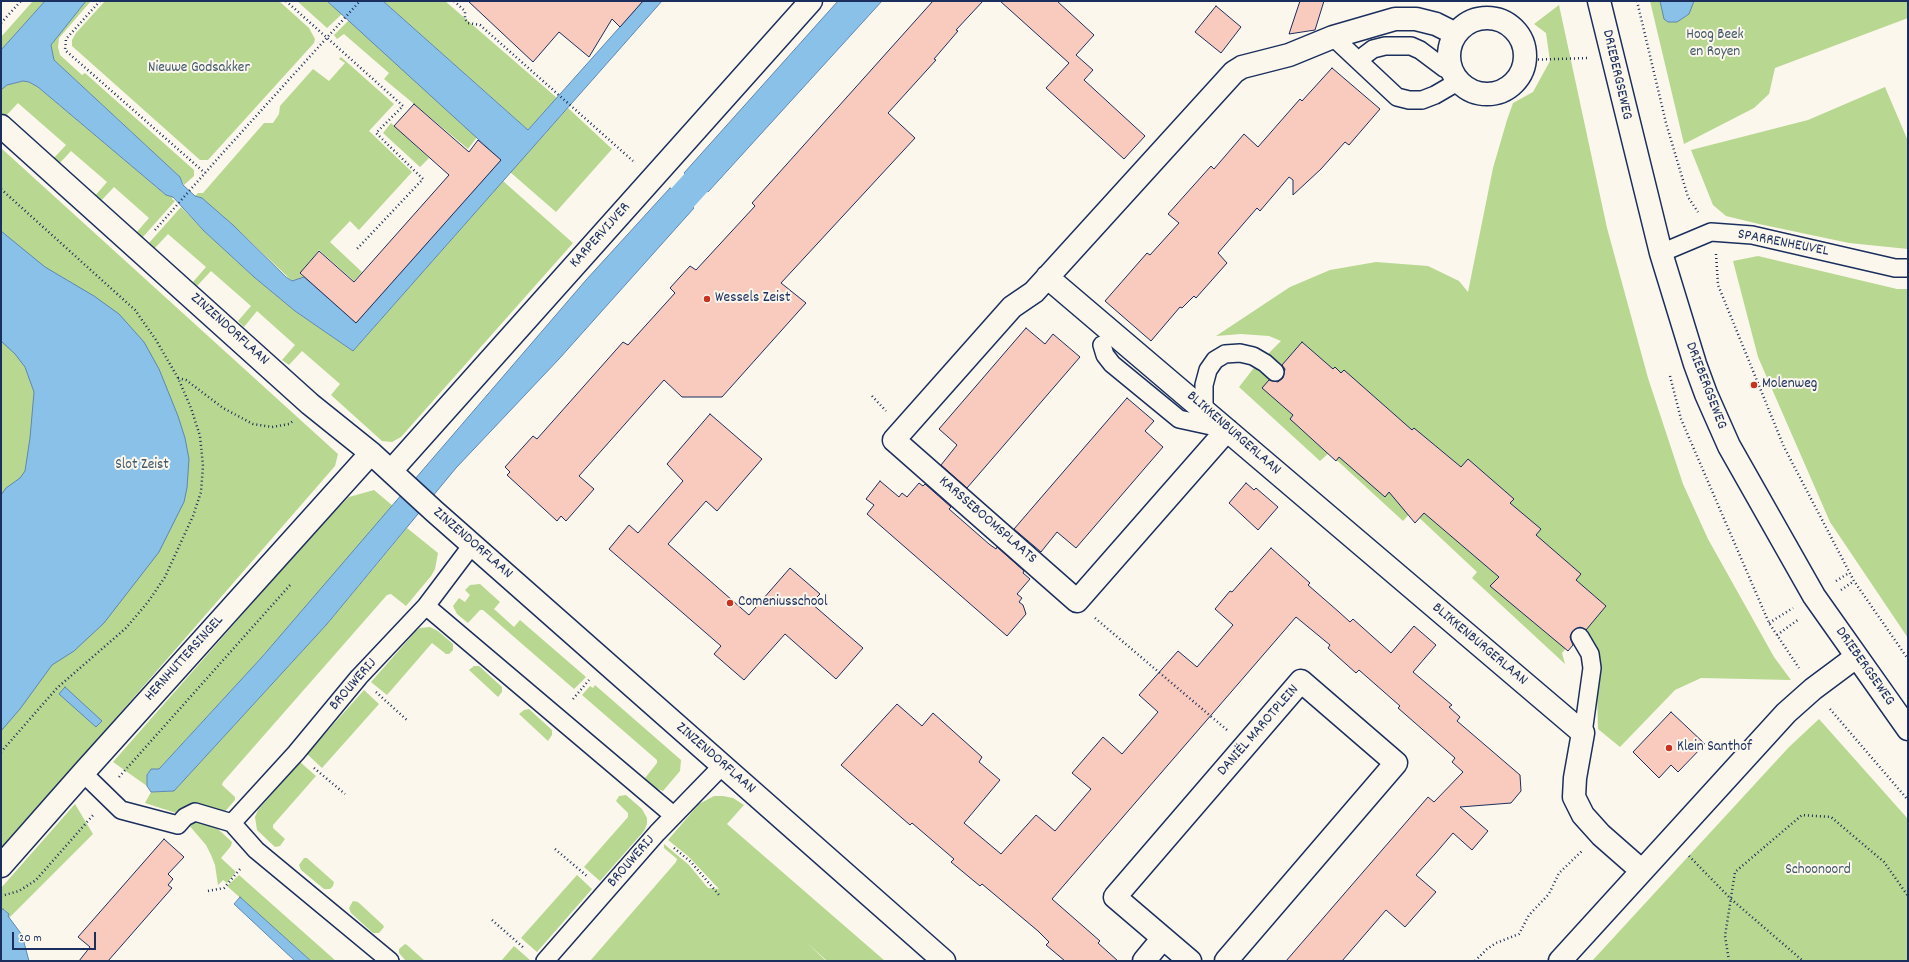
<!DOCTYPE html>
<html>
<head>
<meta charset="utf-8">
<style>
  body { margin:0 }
  #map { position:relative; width:1909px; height:962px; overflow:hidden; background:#fbf7ec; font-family:Dekko,sans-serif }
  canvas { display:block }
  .frame { position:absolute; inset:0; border:2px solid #1b2f5e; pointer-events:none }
  .scale { position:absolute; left:12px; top:932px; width:84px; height:18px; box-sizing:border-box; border:2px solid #1b2f5e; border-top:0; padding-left:5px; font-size:12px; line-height:14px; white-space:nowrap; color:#1b2f5e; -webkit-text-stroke:3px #fbf7ec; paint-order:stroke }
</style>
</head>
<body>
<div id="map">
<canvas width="1909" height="962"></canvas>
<div class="frame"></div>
<div class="scale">20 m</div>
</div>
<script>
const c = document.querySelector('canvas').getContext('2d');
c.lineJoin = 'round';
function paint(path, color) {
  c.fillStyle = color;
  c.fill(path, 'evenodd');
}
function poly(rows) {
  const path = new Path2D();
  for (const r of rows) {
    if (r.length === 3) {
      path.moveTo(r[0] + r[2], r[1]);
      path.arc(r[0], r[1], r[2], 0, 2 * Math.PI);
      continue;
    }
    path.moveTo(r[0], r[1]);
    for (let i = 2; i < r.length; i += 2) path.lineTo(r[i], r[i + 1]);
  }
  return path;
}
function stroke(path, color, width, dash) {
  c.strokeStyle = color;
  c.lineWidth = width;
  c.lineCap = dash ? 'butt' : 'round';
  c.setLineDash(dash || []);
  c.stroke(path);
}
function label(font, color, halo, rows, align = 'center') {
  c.font = font + ' Dekko,sans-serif';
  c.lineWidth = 4;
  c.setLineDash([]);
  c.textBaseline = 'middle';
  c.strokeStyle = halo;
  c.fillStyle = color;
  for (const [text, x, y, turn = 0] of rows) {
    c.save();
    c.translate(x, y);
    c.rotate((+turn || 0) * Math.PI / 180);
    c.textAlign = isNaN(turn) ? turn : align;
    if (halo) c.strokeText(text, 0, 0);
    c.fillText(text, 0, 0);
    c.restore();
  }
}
const green = poly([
  [33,1,45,1,1,50,1,37],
  [86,1,91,1,59,38,58,47,60,55,82,75,85,73,194,170,194,176,184,185,180,177,54,60,51,45],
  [105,1,279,1,309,28,315,39,314,43,208,160,200,160,72,46,72,40,76,33],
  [297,1,327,1,342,14,327,28],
  [383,1,445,1,557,98,528,130],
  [1650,1,1908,1,1908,18,1775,68,1769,94,1754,108,1684,144],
  [1559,5,1607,228,1648,378,1683,484,1708,539,1774,657,1791,680,1701,678,1675,690,1620,747,1598,729,1596,657,1583,628,1562,653,1565,664,1472,578,1477,572,1412,511,1403,521,1329,453,1320,461,1239,387,1253,369,1281,341,1269,336,1241,334,1216,336,1290,287,1330,270,1376,262,1428,266,1459,281,1468,292,1493,168,1507,120,1513,103,1533,92,1550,61,1546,33,1534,24],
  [349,20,477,137,468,149,384,79,389,73,344,34,337,39,334,35],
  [341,57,394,104,369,131,412,172,359,230,350,221,330,242,362,272,354,281,319,250,300,274,304,277,292,281,233,225,202,198,195,196,198,193,203,193,264,123,273,123,279,114,280,106,313,69,329,81,345,63,339,59],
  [23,81,29,82,38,87,166,195,173,197,172,199,175,201,142,238,136,233,149,218,114,187,100,202,94,197,107,182,71,151,58,165,52,160,66,145,18,103,4,118,1,117,1,90,7,85],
  [1885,87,1908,141,1908,249,1849,243,1759,224,1726,216,1713,205,1691,150,1808,120],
  [568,108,612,149,556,212,510,172],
  [391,123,429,158,420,167,383,133],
  [1,148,338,454,335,466,1,850],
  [503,181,573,243,401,437,392,442,382,441,331,395,340,384,302,351,289,365,282,360,295,345,257,311,244,327,238,321,251,306,211,271,197,286,193,282,206,267,168,234,154,249,148,244,181,207,204,231,254,277,295,311,353,351],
  [1758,256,1897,289,1908,289,1908,638,1830,522,1758,357,1733,261],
  [374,490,393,506,262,657,159,769,151,769,147,775,147,786,113,762,322,524,349,497],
  [407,528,438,553,435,569,431,576,406,606,391,594,387,595,223,782,222,785,235,797,235,800,221,816,179,814,145,803,151,792,174,791,327,624],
  [480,584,500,602,494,609,514,627,520,620,586,677,574,689,483,610,480,610,468,623,457,614,453,606,459,598,465,602,470,595,465,590,470,585],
  [430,627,438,631,453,644,453,650,449,654,446,654,432,643,387,695,371,682,416,631,420,628],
  [474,666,479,666,502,687,502,692,498,697,469,670],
  [595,685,681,760,680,771,663,791,655,788,645,778,657,763,657,760,582,695,590,686,593,688],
  [364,690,379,704,322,768,307,754],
  [529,709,552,730,552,735,548,741,519,714,524,710],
  [1819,719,1908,819,1908,961,1592,961,1789,747],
  [300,762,316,776,273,825,273,828,285,839,280,846,275,847,257,830,255,817,258,810],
  [626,795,642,809,647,818,647,824,644,831,600,881,584,867,628,817,628,813,616,801,619,796],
  [714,796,723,796,733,798,744,805,727,824,885,961,827,961,805,941,826,961,590,961,676,862,677,859,664,848,664,844,689,865,708,888,719,889,688,856,668,840,699,804],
  [75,804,93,834,9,918,8,916,9,914,4,909,1,910,1,888],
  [205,817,232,842,231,846,221,858,236,872,227,883,223,880,218,885,215,865,211,855,206,845,188,824],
  [304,858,307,858,334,882,333,886,330,889,324,889,301,870,299,865],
  [239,875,336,961,311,961,227,886],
  [577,875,592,889,537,952,521,938],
  [353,901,358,902,383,925,384,927,379,933,373,933,351,913,349,908],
  [405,944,407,945,425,961,406,961,399,953,399,949],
  [514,946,530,960,529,961,501,961]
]);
const water = poly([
  [45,1,86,1,51,45,54,60,180,177,183,185,195,196,202,198,233,225,286,277,292,281,304,277,356,323,501,160,327,1,383,1,528,130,643,1,662,1,353,351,295,311,254,277,204,231,173,197,166,195,38,87,29,82,23,81,7,85,1,90,1,50,45,1],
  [838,1,882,1,708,192,684,173,838,1],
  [1660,1,1694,1,1689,14,1677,22,1668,22,1664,19,1660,1],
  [670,188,694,208,559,359,456,468,327,624,174,791,151,792,147,786,147,775,151,769,159,769,262,657,586,280,670,188],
  [1,231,45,267,94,296,119,314,144,342,159,369,178,416,185,438,189,459,187,488,184,502,159,552,104,623,74,651,52,665,20,709,1,731,1,495,6,488,20,478,25,471,30,438,34,392,25,367,15,354,1,341,1,231],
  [65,687,102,721,96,727,59,694,65,687],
  [240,897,311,961,295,961,234,904,240,897],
  [3,909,9,914,8,916,22,935,29,961,1,961,1,910,3,909]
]);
const canal = poly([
  [656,227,722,154]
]);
const building = poly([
  [468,1,643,1,620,27,612,19,589,57,559,32,533,62,468,1],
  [933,1,983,1,956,30,958,31,934,59,936,60,888,113,915,138,781,283,806,303,722,397,682,397,664,380,579,476,594,489,566,521,561,516,557,521,507,475,510,472,505,467,533,436,537,439,623,342,628,345,675,293,670,288,690,266,696,270,755,206,752,203,933,1],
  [1000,1,1057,1,1094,35,1076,55,1093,70,1084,80,1145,136,1124,159,1046,88,1069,63,1000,1],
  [1300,1,1324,1,1315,30,1289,34,1300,1],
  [1216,6,1241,27,1221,53,1195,32,1216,6],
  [1332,68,1380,109,1349,145,1345,142,1321,169,1293,195,1293,180,1289,177,1260,211,1257,208,1218,253,1227,263,1196,298,1194,296,1182,308,1180,307,1151,341,1105,301,1147,253,1150,255,1179,223,1168,214,1211,166,1214,169,1244,134,1258,147,1300,99,1302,101,1332,68],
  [414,104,469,152,478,140,501,160,356,323,300,273,319,251,354,282,449,175,394,126,414,104],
  [1026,328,1045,344,1053,334,1080,357,967,488,941,465,957,445,939,429,1026,328],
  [1302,342,1333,369,1335,367,1341,373,1344,370,1412,430,1414,428,1461,467,1468,459,1514,499,1510,503,1541,529,1536,535,1581,574,1576,580,1606,606,1586,630,1580,627,1572,632,1570,637,1573,645,1568,651,1490,586,1499,577,1424,513,1415,523,1389,492,1385,497,1339,457,1336,461,1290,419,1293,415,1262,388,1269,380,1278,382,1283,378,1285,369,1282,365,1302,342],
  [1127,398,1154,421,1145,431,1163,447,1076,548,1057,532,1041,552,1014,529,1127,398],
  [710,414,762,459,717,511,706,501,668,544,749,615,790,568,820,594,811,603,863,648,836,679,785,634,744,680,714,654,721,646,609,549,629,525,638,533,683,481,667,464,710,414],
  [880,481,899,497,902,493,907,497,919,483,923,486,925,484,951,507,949,509,989,544,996,549,997,547,1024,571,1023,573,1030,579,1017,594,1022,598,1019,602,1023,605,1026,614,1007,636,867,514,874,505,866,499,880,481],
  [1246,483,1254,490,1256,488,1278,507,1258,530,1229,503,1246,483],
  [1271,548,1310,583,1308,585,1339,612,1350,622,1353,619,1391,653,1414,626,1436,645,1413,672,1452,705,1449,707,1460,717,1457,721,1520,775,1521,791,1511,803,1460,807,1488,831,1472,850,1453,833,1435,854,1416,875,1436,892,1405,927,1386,910,1342,961,1286,961,1428,797,1434,802,1463,772,1452,762,1455,758,1398,708,1400,706,1359,670,1356,673,1328,648,1330,645,1296,617,1052,899,1100,941,1098,943,1118,961,1065,961,1046,945,1049,942,1038,931,982,884,980,886,951,862,954,859,912,823,910,825,841,765,897,704,922,726,933,713,982,757,979,762,1000,780,964,823,1001,854,1036,815,1055,831,1091,789,1072,773,1103,737,1122,754,1158,712,1139,695,1178,651,1197,667,1233,625,1215,609,1230,591,1232,592,1271,548],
  [1671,712,1705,744,1678,772,1671,765,1659,778,1633,752,1671,712],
  [164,839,184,857,168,874,173,879,168,885,172,888,108,961,79,961,90,947,78,937,164,839]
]);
const path = poly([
  [100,1,66,39,65,50,205,173],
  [286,1,403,106,376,133,423,179,356,250],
  [454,1,465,11,465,19,468,23,480,25,633,161],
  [1637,1,1666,123,1688,197,1698,212],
  [1,23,21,1],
  [1526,60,1587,58],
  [1,189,135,310,156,340,178,378,191,408,200,436,203,466,201,492,193,516,165,577,148,602,126,628,57,688,1,752],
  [155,230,220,156,360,1],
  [1716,254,1718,285,1784,447,1854,581,1908,659],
  [1670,376,1681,419,1769,623,1799,668],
  [178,378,186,380,223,408,253,424,272,427,289,424,293,421],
  [872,396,886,411],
  [1836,581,1849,573],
  [1841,590,1854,581],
  [1095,618,1227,730],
  [1769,623,1793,608],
  [1777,635,1799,619],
  [376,692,408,721],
  [573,699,589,680],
  [1830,709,1908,800],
  [314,768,345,794],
  [119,777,291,584],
  [674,848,691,862,719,895],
  [555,849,588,877],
  [1689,856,1731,899,1803,961],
  [208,891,224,888,241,868],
  [1,896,19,891,36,880,94,814],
  [492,920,525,949],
  [1475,961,1487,949,1496,943,1519,934,1529,915,1549,894,1559,873,1582,851],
  [1729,961,1725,936,1735,872,1802,815,1831,817,1884,862,1908,896]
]);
const lane = poly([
  [1333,37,1397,97,1409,100,1422,100,1435,95,1459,81],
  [1365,55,1373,49,1385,46,1411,46,1420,50,1444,68,1452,71],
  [1661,253,1711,232,1752,235,1895,268,1908,268],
  [1102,345,1105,355,1112,364,1179,419,1225,429],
  [1204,410,1204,385,1208,370,1215,360,1225,354,1240,353,1253,356,1265,363,1275,372],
  [426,606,673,815],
  [1580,637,1590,654,1592,668,1583,733],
  [83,773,121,810,178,825,185,817,195,812,232,823],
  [390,961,256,850,232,823,296,753,359,677,426,606,472,545],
  [545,961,657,833,723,765]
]);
const street = poly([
  [1487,56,38],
  [1,126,310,404,371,453,434,511,944,961],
  [1047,277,1583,733,1575,778,1574,797,1583,815,1601,835,1642,871],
  [1227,430,1077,601,894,440,1012,307,1034,292,1234,72,1242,67,1289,55,1333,37,1395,19,1416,19,1436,24,1456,34],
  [391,471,811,1],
  [1,866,83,773,371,453],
  [1144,961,1163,938],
  [1190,961,1115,897,1301,681,1396,763,1226,961],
  [1560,961,1786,713,1813,689,1856,657]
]);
const primary = poly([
  [1599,1,1661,253,1695,364,1706,394,1729,446,1814,596,1908,729]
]);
const markers = [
  [707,299,4,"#c8321e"],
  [1754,385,4,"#c8321e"],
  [730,603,4,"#c8321e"],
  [1669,748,4,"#c8321e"]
];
const parkNames = [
  ["Hoog Beek",1715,36],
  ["en Royen",1715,53],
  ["Nieuwe Godsakker",199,69],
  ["Slot Zeist",142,466],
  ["Schoonoord",1818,871]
];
const streetNames = [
  ["DRIEBERGSEWEG",1616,75,77],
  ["KARPERVIJVER",601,236,-48],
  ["SPARRENHEUVEL",1783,244,11],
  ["ZINZENDORFLAAN",229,330,42],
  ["DRIEBERGSEWEG",1705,386,69],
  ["BLIKKENBURGERLAAN",1233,434,41],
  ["KARSSEBOOMSPLAATS",987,521,41],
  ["ZINZENDORFLAAN",472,544,41],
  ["BLIKKENBURGERLAAN",1479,645,40],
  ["HERNHUTTERSINGEL",185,659,-48],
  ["DRIEBERGSEWEG",1864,667,55],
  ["BROUWERIJ",354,685,-49],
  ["DANIËL MAROTPLEIN",1259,731,-49],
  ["ZINZENDORFLAAN",715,759,41],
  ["BROUWERIJ",632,862,-49]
];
const poiNames = [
  ["Wessels Zeist",715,299],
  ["Molenweg",1762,385],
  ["Comeniusschool",738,603],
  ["Klein Santhof",1677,748]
];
paint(green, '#b8d790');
paint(water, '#8ac1e8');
stroke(water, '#5e87b1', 1);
stroke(canal, '#8ac1e8', 29);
paint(building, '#f9cbbe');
stroke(building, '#1b2f5e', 1);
stroke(lane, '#1b2f5e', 20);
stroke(street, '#1b2f5e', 25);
stroke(primary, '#1b2f5e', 25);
stroke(path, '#1b2f5e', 2.5, [1, 3]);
stroke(lane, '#fbf7ec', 17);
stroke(street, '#fbf7ec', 22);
stroke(primary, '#fbf7ec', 22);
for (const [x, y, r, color] of markers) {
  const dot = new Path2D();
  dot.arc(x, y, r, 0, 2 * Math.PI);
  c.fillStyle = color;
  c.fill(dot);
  stroke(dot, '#fbf7ec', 1.5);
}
label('15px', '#42596a', '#fbf7ec', parkNames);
label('15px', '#1b2f5e', '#fbf7ec', streetNames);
label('15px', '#1b2f5e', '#fbf7ec', poiNames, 'left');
</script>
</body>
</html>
